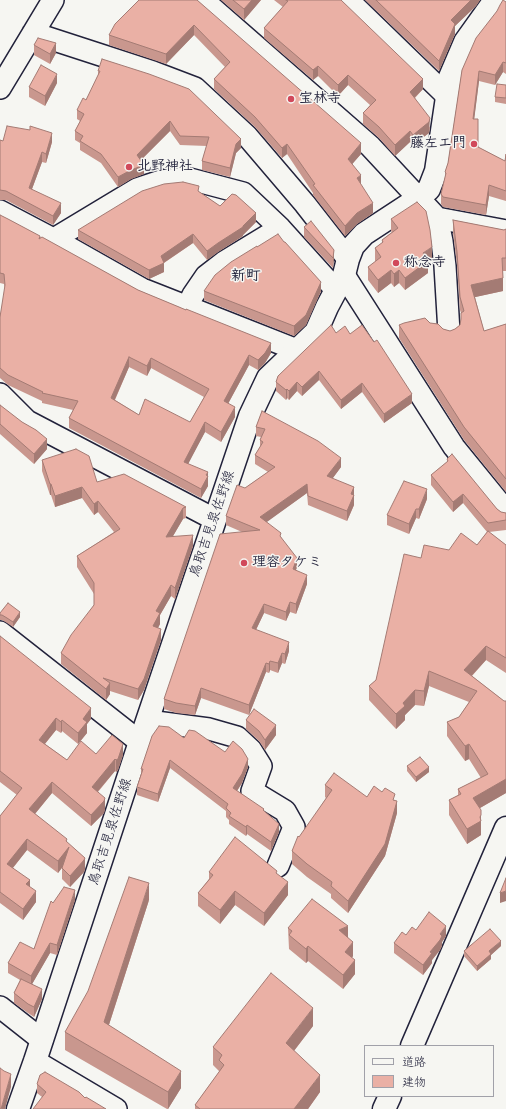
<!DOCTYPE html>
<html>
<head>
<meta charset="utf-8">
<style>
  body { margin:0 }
  #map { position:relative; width:506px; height:1109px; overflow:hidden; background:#f6f6f2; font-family:Mynerve,"Klee One",sans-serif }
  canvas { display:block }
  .legend { position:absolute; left:364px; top:1045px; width:130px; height:52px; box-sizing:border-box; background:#f6f6f2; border:1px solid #a1a1a9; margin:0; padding:5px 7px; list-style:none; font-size:12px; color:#22223b }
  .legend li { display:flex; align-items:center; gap:8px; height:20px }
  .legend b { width:20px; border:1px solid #a1a1a9 }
</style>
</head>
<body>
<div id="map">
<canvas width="506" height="1109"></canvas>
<ul class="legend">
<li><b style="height:5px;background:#f6f6f2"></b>道路</li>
<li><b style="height:11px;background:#eab0a5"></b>建物</li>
</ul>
</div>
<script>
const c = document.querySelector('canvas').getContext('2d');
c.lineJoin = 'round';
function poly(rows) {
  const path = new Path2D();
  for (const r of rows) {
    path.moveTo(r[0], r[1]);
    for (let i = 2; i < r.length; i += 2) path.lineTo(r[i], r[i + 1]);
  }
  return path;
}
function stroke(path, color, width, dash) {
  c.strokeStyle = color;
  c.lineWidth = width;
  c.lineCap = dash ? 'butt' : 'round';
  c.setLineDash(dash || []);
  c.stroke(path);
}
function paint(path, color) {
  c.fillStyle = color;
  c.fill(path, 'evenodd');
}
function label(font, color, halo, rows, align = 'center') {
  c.font = font + ' Mynerve,"Klee One",sans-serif';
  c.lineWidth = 3;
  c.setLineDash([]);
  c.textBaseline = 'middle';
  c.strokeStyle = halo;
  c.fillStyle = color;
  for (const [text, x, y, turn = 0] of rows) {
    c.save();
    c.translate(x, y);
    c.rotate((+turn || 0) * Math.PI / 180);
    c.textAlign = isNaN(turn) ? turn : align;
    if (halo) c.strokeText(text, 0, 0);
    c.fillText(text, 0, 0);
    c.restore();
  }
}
const street = poly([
  [203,0,370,146,437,218,506,231],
  [348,0,446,95],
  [33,33,153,72,195,88,247,136,305,204,348,259],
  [0,88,53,0],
  [0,211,59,242,142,289,297,350],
  [437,218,442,241,445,266,449,332],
  [54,239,137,189,161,181,186,178,243,193,280,228,336,290],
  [344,275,454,447,506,511],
  [187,307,193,295,206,276,224,262,280,228],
  [0,394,27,421,214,519],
  [0,632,140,742],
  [148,721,209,729,237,737,251,750,261,766,252,791,285,811,294,827,278,866],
  [0,1007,42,1040],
  [35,1061,116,1109]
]);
const secondary = poly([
  [412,1046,506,828],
  [18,1109,35,1061,140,742,250,416,268,378,316,332,327,307,344,275,348,259,353,246,364,234,419,198,429,189,436,171,450,77,465,42,495,0],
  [384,1109,390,1096]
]);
const wall = poly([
  [197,0,361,154,352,164,373,213,357,224,345,236,313,195,313,193,287,154,282,158,255,127,214,89,214,79,225,67,194,35,166,64,109,45,109,35],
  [221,0,261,0,244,20],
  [274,0,341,0,423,89,415,98,430,128,429,133,413,145,410,142,395,156,379,138,363,124,363,113,370,105,348,85,338,96,318,76,313,80,264,38,264,28,283,7],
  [365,0,480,0,476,6,455,26,455,34,439,71],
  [506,2,506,74,503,72,495,85,479,81,474,119,478,147,505,161,506,154,506,201,489,196,486,215,443,207,441,204,441,194,445,177,445,172,448,163,462,70],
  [34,45,56,53,50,64,34,55],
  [98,71,241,148,236,153,230,177,202,170,202,161,207,146,180,145,170,131,141,160,144,174,131,179,118,187,101,163,80,150,80,143,75,140,75,131,80,121,77,119,77,110,86,100,98,76],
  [57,83,45,106,29,97,29,87],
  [506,85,506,104,495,102,495,97],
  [0,140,3,141,52,142,46,163,42,162,32,189,61,213,53,225,6,200,0,200],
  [199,192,220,206,256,222,243,235,243,236,218,252,207,260,193,243,164,263,164,272,149,279,78,239,78,230],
  [0,215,138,290,186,310,271,353,265,363,258,370,249,365,228,404,235,417,221,442,205,432,188,463,208,486,201,498,69,428,69,418,73,410,42,403,42,401,8,385,0,378,0,317,5,290,4,284,0,283],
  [129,367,147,376,151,368,204,397,190,422,139,415,115,400],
  [391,219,432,259,428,262,428,273,405,290,399,283,394,287,391,283,378,293,368,280,368,267,375,262,375,248,382,243,382,240,392,232,391,231],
  [453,220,504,230,506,229,506,271,503,271,503,291,475,297,484,331,506,324,506,492,464,440,399,338,399,325,430,323,443,329,450,331,455,329,460,325,461,320,461,313,460,310,457,265,453,233],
  [304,227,334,250,333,268,304,237],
  [204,291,321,291,306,325,294,336,204,300],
  [336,333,350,334,412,403,384,423,362,392,341,409,319,380,302,396,297,391,289,400,287,398,286,400,276,391,276,382],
  [0,405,47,449,34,464,0,434],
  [262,411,341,467,332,479,354,487,354,505,347,521,308,505,307,493,266,522,281,537,297,567,296,570,307,584,296,614,290,612,286,621,264,613,256,630,289,651,285,664,282,663,278,673,270,670,269,673,266,672,249,715,201,698,195,715,176,713,164,709,164,699,242,532,226,525,226,516,245,488,268,472,255,464,255,455,260,447,260,440,261,437,256,436,256,427],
  [447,459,497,509,501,512,506,513,506,530,489,532,506,545,506,673,486,660,472,676,504,701,506,701,506,793,480,808,481,830,481,835,467,844,449,815,449,800,458,795,458,789,481,778,469,759,465,761,447,736,447,722,459,717,469,702,429,686,424,706,415,705,405,715,405,720,396,729,369,700,369,686,376,680,421,558,449,550,477,545,487,532,463,503,453,512,431,485,431,475,447,462],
  [42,460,97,482,186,507,186,518,183,519,173,536,193,546,175,599,171,596,160,615,160,624,158,628,161,640,144,690,138,700,110,691,110,694,106,700,61,664,61,653,94,605,94,594,77,567,77,556,114,532,98,512,94,515,82,498,55,507,51,495,50,495,42,471],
  [427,499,419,519,416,518,409,534,387,525,387,515],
  [0,613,20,617,13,627,7,623,2,620,0,620],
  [0,636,91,719,87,724,87,733,78,744,62,731,61,733,56,730,45,744,67,760,96,754,123,755,118,770,116,772,115,771,98,792,105,809,104,813,91,826,52,793,35,814,67,842,85,869,84,872,70,887,62,879,62,868,58,873,27,850,13,868,30,887,36,902,23,920,0,903,0,816,17,795,0,782],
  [246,720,276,735,265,750,259,741,246,729],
  [184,738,248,767,242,783,237,791,264,811,279,832,271,851,247,834,246,836,229,824,229,820,226,817,226,811,170,768,158,802,137,795,137,787,141,774,141,769],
  [407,766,429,772,416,782,407,771],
  [325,785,367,797,395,800,397,813,385,856,348,913,331,898,331,894,307,877,292,864,292,851,326,798,325,797],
  [209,872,277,874,288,895,264,926,235,905,220,924,198,906,198,893,209,879],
  [75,900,57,955,50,953,32,984,42,999,34,1017,28,1013,14,1003,14,993,20,980,8,973,8,963,34,949,53,903],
  [149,900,109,1025,181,1088,168,1109,167,1109,65,1050,65,1032],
  [288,928,348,937,353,956,352,958,355,974,343,989,308,961,306,963,289,949],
  [416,930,446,936,442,942,442,946,440,950,432,960,432,963,423,975,394,953,394,943,406,935],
  [501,946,491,955,491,959,477,971,464,956,464,951],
  [313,1026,294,1051,320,1092,308,1109,195,1109,195,1105,219,1072,219,1071,213,1065,213,1047],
  [37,1084,85,1098,42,1097,37,1093]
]);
const shadedWall = poly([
  [252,0,261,0,244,20,244,9],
  [471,0,480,0,476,6,455,26,455,34,439,71,439,61,451,20],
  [194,25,194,35,166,64,166,54],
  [56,43,56,53,50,64,50,54],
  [503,62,503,72,495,85,495,75],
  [318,66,318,76,313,80,313,70],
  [479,71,479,81,473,129,473,119],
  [57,74,57,83,45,106,45,96],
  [348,75,348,85,338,96,338,85],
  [423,79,423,89,410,102,410,92],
  [430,118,429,133,413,145,413,135],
  [170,121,170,131,137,164,137,155],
  [410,131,410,142,395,156,395,145],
  [52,133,52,142,46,163,46,154],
  [241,139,241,148,236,153,230,177,230,168,236,144],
  [361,143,361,154,348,169,348,159],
  [287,144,287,154,282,158,282,148],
  [42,152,42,162,29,197,29,188],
  [144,165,144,174,131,179,118,187,118,177,131,170],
  [361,175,361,185,357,178],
  [489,185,489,196,486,215,486,205],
  [61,203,61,213,53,225,53,216],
  [373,203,373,213,357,224,345,236,345,226,357,213],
  [256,213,256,222,243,235,243,236,218,252,207,260,207,251,218,243,243,226],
  [193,234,193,243,162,264,164,263,164,272,149,279,149,270,161,256],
  [432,247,432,259,428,262,428,273,405,290,405,278,423,253],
  [334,250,334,260,333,268,333,258],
  [391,270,391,283,378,293,378,280],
  [399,270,399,283,394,287,394,274],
  [503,278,503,291,471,298,471,285],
  [321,282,321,291,306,325,294,336,294,326],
  [271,343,271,353,265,363,258,370,258,360],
  [249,355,249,365,224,411,224,401],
  [129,357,129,367,111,408,111,398],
  [151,358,151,368,147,376,147,366],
  [319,371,319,380,302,396,302,387],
  [297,382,297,391,289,400,289,391],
  [362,383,362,392,341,409,341,400],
  [287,389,287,398,286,400,286,390],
  [412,394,412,403,384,423,384,414],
  [235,407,235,417,221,442,221,432],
  [205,422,205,432,184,472,184,462],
  [47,439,47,449,34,464,34,454],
  [341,458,341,467,327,486,327,476],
  [208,472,208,486,201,498,201,489,206,475],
  [50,484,51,484,51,495,50,495],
  [307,484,307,493,260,527,260,517],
  [82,487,82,498,55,507,55,496],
  [354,487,354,505,347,521,347,511,351,494],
  [427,489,427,499,419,519,419,509],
  [463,494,463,503,453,512,453,502],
  [98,501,98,512,94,515,94,504],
  [183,508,183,519,166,548,166,537],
  [416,509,416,518,409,534,409,524],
  [193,535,193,546,175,599,175,588],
  [297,558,297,567,293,578,293,569],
  [307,575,307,584,296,614,296,604],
  [171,585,171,596,160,615,160,624,153,637,153,626,156,611],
  [290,602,290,612,286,621,286,612],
  [264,604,264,613,252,638,252,628],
  [20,612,20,617,13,627,13,622],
  [161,629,161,640,144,690,138,700,138,689],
  [289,642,289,651,285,664,285,654],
  [486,646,486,660,464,684,464,670],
  [282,653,282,663,278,673,278,663],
  [270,661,270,670,269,673,269,664],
  [266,663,266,672,249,715,249,705],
  [429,671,429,686,424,706,424,691],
  [110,683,110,694,106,700,106,689],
  [201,688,201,698,195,715,195,706],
  [415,690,415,705,405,715,405,720,396,729,396,714,403,703],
  [91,708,91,719,87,724,87,733,78,744,78,733,83,719],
  [56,718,56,730,39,751,39,740],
  [62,720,62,731,61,733,61,722],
  [276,725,276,735,265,750,265,740],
  [123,744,123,755,118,770,116,772,116,760],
  [469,744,469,759,465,761,465,746],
  [115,759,115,771,92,798,92,787],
  [248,759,248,767,242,783,233,797,233,788],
  [170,760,170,768,158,802,158,794],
  [429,767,429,772,416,782,416,777],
  [506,779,506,793,473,812,473,798],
  [52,782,52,793,29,821,29,809],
  [105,798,105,809,104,813,91,826,91,815],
  [397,801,397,813,385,856,348,913,348,901],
  [481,815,481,835,467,844,467,829],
  [279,824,279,832,271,851,271,842],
  [247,825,247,834,246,836,246,827],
  [27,839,27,850,7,875,7,864],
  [67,839,67,849,69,847,69,858,58,873,58,861,66,841],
  [85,858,85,869,84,872,70,887,70,876],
  [30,880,30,891,26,884],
  [288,882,288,895,264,926,264,913],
  [149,883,149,900,104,1040,104,1022],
  [75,890,75,900,57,955,57,945],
  [36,891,36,902,23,920,23,909],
  [235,891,235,905,220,924,220,910],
  [506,891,506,901,500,903,500,893],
  [348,926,348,940,339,930],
  [446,926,446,936,442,942,442,946,440,950,432,960,432,963,423,975,423,965,440,934],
  [501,941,501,946,491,955,491,959,477,971,477,966,489,951],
  [353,942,353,956,345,966,345,952],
  [50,943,50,953,31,986,31,976],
  [308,946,308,961,306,963,306,949],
  [355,960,355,974,343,989,343,975],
  [42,989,42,999,34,1017,34,1007],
  [313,1008,313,1026,286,1061,286,1043],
  [181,1071,181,1088,168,1109,168,1092],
  [11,1074,11,1087,5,1109,1,1109],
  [320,1075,320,1092,308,1109,294,1109]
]);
const building = poly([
  [139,0,197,0,361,143,348,159,361,175,357,178,373,203,357,213,345,226,313,185,315,184,287,144,282,148,255,117,214,79,230,62,194,25,166,54,109,35,115,24,139,0],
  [233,0,252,0,244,9,233,0],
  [286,0,341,0,423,79,410,92,430,118,429,122,413,135,410,131,395,145,379,127,363,113,376,100,348,75,338,85,318,66,313,70,264,28,288,1,286,0],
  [376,0,471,0,451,20,455,24,439,61,376,0],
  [503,0,506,2,506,63,503,62,495,75,479,71,473,119,478,119,478,147,505,161,506,154,506,191,489,185,486,205,443,197,441,194,446,173,445,172,448,163,462,70,476,38,497,11,500,5,503,0],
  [38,38,56,43,50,54,34,45,38,38],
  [102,59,149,74,189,89,241,139,236,144,230,168,202,161,209,137,180,136,170,121,137,155,144,165,131,170,118,177,101,154,80,141,83,136,75,131,84,114,77,110,83,98,86,100,100,71,98,71,102,59],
  [41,65,57,74,45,96,29,87,41,65],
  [497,84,506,85,506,98,495,97,497,84],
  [7,126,30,130,30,126,52,133,46,154,42,152,29,188,61,203,53,216,6,191,0,190,0,140,3,141,7,126],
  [183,182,199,186,198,191,220,206,232,194,236,195,256,213,243,226,243,227,218,243,207,251,193,234,161,256,164,263,149,270,78,230,142,191,164,184,183,182],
  [417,202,426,211,430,230,432,247,423,253,428,261,405,278,399,270,394,274,391,270,378,280,368,267,381,257,375,248,383,242,382,240,398,228,391,219,417,202],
  [0,215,8,219,40,236,39,239,42,237,138,290,179,307,186,310,186,309,271,343,265,353,258,360,249,355,224,401,235,407,221,432,205,422,184,462,208,472,206,475,208,476,201,489,69,418,78,401,42,393,43,392,8,375,0,368,0,317,5,285,4,274,0,273,0,215],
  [129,357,147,366,151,358,209,389,190,422,145,399,139,415,111,398,129,357],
  [453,220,504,230,506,229,506,258,502,258,503,278,471,285,484,331,506,324,506,479,464,427,399,325,404,323,425,318,430,323,438,324,443,329,450,331,455,329,460,325,461,319,461,313,464,311,460,297,457,252,453,220],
  [311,221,334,250,333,258,304,227,311,221],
  [278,234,284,242,285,242,321,282,306,315,294,326,204,291,215,275,231,262,257,246,257,247,278,234],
  [331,325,336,333,345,326,350,334,362,325,374,342,377,340,412,394,384,414,362,383,341,400,319,371,302,387,297,382,289,391,287,389,286,390,276,382,278,376,331,325],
  [0,405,22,422,36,430,47,439,34,454,0,424,0,405],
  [262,411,318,441,341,458,327,476,354,487,351,494,354,495,347,511,308,496,307,484,260,517,281,533,280,536,297,558,293,569,307,575,296,604,290,602,286,612,264,604,252,628,289,642,285,654,282,653,278,663,270,661,269,664,266,663,249,705,201,688,195,706,176,703,164,699,220,534,260,530,226,516,237,485,245,488,275,467,255,455,263,442,260,440,265,429,256,427,262,411],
  [76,449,89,456,97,482,124,474,186,507,183,508,166,537,193,535,175,588,171,585,156,611,160,613,153,626,161,629,144,679,138,689,103,678,110,683,106,689,61,653,71,635,94,605,94,583,77,556,120,529,98,501,94,504,82,487,55,496,51,484,50,484,42,460,76,449],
  [452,454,497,509,501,512,506,513,506,520,488,523,463,494,453,502,431,475,448,461,447,459,452,454],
  [404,481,427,489,419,509,416,509,409,524,387,515,404,481],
  [488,531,506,545,506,658,486,646,464,670,504,701,506,701,506,779,473,798,481,810,481,815,480,817,481,821,467,829,449,800,461,794,458,789,488,774,469,744,465,746,447,722,459,717,477,691,429,671,424,691,415,690,403,703,405,706,396,714,369,686,376,680,404,554,421,558,424,545,449,550,461,533,477,545,488,531],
  [8,603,20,612,13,622,7,618,2,615,0,615,0,613,8,603],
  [0,636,91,708,83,719,87,722,78,733,62,720,61,722,56,718,39,740,67,760,81,741,96,754,112,735,123,744,118,759,116,760,115,759,92,787,105,798,104,801,91,815,52,782,29,809,67,839,66,841,85,858,84,860,70,876,62,868,69,847,58,861,27,839,7,864,30,880,26,884,36,891,23,909,0,892,0,816,22,788,0,771,0,636],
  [254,709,276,725,265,740,259,731,246,720,254,709],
  [159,726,169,727,184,738,189,730,195,731,225,752,233,741,242,749,248,759,242,774,233,788,264,809,263,810,279,824,271,842,247,825,246,827,229,816,231,813,226,808,228,804,170,760,158,794,137,787,143,769,141,769,152,736,159,726],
  [420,757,429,767,416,777,407,766,420,757],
  [334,773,367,797,374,786,382,792,385,788,395,794,393,800,397,801,385,844,348,901,331,886,332,882,307,864,292,851,298,836,299,837,332,790,325,785,334,773],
  [235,837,277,871,276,873,288,882,264,913,235,891,220,910,198,893,213,875,209,872,235,837],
  [129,877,149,883,104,1022,181,1071,168,1092,65,1032,88,991,129,877],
  [506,878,506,891,500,893,506,878],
  [64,887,75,890,57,945,50,943,31,976,8,963,20,942,34,949,51,901,53,903,64,887],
  [312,899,348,926,339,930,353,942,345,952,355,960,343,975,308,946,306,949,289,935,292,931,288,928,312,899],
  [429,912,446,926,440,934,442,936,440,940,430,952,432,953,423,965,394,943,402,932,406,935,412,927,416,930,429,912],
  [490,929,501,941,489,951,491,954,477,966,464,951,490,929],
  [271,973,313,1008,286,1043,320,1075,294,1109,200,1109,195,1105,224,1065,219,1060,222,1055,213,1047,271,973],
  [21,979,42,989,34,1007,28,1004,14,993,21,979],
  [0,1068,4,1071,11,1074,1,1109,0,1109,0,1068],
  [45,1072,79,1092,85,1098,86,1097,106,1109,33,1109,46,1092,37,1084,40,1075,45,1072]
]);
const markers = [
  [291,99,4,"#d1495b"],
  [474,144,4,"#d1495b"],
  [129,167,4,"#d1495b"],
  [396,263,4,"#d1495b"],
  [244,563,4,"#d1495b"]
];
const poiNames = [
  ["宝林寺",299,99],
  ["藤左エ門",466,144,"right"],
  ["北野神社",137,167],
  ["称念寺",404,263],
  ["理容タケミ",252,563]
];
const streetNames = [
  ["鳥取吉見泉佐野線",213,524,-71],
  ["鳥取吉見泉佐野線",111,832,-72]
];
const neighbourhoodNames = [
  ["新町",246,277]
];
stroke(street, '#22223b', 24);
stroke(secondary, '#22223b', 25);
stroke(street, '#f6f6f2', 21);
stroke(secondary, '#f6f6f2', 22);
paint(wall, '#c9978e');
paint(shadedWall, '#a47b74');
paint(building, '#eab0a5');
stroke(building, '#a47b74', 1);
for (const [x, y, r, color] of markers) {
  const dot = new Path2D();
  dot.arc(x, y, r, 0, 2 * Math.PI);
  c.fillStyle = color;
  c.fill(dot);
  stroke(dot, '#f6f6f2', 1.5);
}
label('bold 14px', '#22223b', '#f6f6f2', poiNames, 'left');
label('14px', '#22223b', '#f6f6f2', streetNames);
label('bold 15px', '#22223b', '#f6f6f2', neighbourhoodNames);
</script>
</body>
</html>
